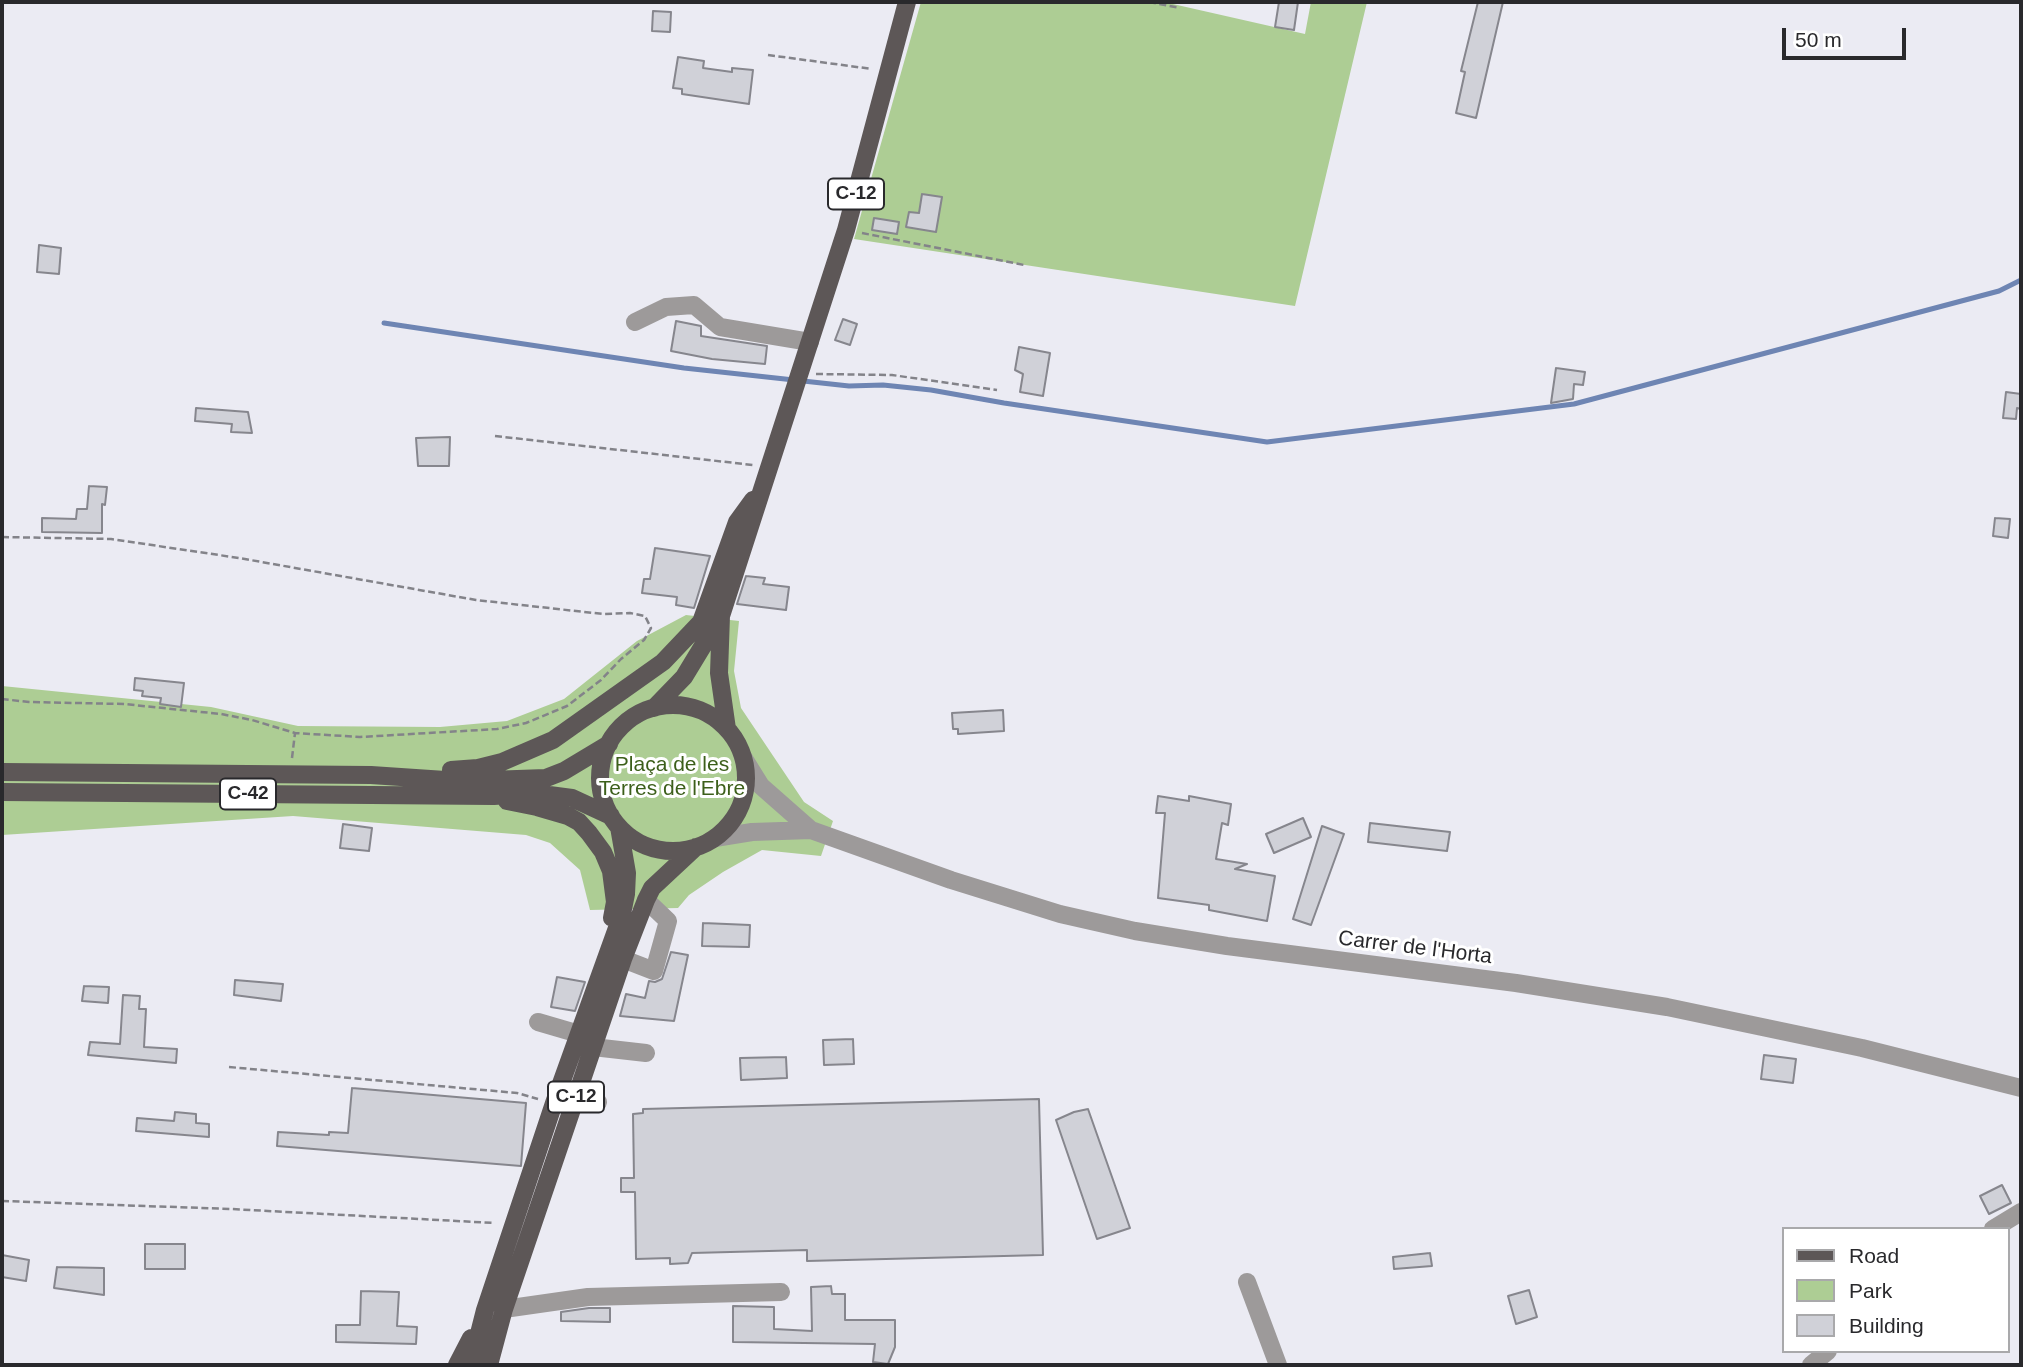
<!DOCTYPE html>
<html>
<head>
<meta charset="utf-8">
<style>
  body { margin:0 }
  #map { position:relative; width:2023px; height:1367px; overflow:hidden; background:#ebebf3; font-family:Arial,sans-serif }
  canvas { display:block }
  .frame { position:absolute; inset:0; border:4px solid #29292c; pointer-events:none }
  .legend { position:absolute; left:1782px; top:1227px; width:228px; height:126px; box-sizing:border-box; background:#fff; border:2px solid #a9a9ab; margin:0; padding:9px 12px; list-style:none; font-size:21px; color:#29292c }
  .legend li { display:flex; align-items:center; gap:14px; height:35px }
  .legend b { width:35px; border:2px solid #a9a9ab }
  .scale { position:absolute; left:1782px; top:28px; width:124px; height:32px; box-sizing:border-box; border:4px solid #29292c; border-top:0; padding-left:9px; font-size:21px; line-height:24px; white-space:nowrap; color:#29292c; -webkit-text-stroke:5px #fff; paint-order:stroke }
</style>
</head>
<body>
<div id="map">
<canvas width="2023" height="1367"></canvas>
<div class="frame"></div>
<ul class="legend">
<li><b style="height:9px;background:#5d5757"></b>Road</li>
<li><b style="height:19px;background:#adcd94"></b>Park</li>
<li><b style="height:19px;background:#d0d1d8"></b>Building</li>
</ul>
<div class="scale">50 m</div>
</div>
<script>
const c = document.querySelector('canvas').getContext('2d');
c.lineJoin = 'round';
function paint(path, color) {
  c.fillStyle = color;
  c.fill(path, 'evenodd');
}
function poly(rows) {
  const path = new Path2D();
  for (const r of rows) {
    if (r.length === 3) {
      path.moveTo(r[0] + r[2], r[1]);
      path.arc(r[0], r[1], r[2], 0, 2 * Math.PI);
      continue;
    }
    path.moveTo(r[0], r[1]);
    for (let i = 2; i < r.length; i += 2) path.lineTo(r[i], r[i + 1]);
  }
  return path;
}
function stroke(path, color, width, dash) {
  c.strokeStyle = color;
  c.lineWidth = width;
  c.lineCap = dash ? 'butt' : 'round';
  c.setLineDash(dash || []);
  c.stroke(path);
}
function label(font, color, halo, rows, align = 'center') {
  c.font = font + ' Arial,sans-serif';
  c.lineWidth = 6;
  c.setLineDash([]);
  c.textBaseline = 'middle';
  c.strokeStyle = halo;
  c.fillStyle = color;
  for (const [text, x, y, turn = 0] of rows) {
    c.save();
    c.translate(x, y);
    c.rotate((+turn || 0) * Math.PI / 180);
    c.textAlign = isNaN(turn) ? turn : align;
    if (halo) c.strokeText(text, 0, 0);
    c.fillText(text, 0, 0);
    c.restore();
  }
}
const green = poly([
  [921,2,1164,2,1305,34,1311,2,1367,2,1295,306,854,239],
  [686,615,739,621,734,671,741,708,804,802,833,821,821,856,762,850,723,872,689,895,678,908,590,910,580,870,550,843,526,835,293,816,2,835,2,686,211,707,298,726,440,727,507,721,564,699,637,641]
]);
const stream = poly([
  [384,323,684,368,849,386,883,385,931,390,1004,403,1267,442,1574,404,1999,291,2021,280]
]);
const building = poly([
  [1279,2,1298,2,1294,30,1275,27,1279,2],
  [1478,2,1503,2,1476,118,1456,113,1465,72,1461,71,1478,2],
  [653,11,671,12,670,32,652,31,653,11],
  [678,57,704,61,703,68,732,72,732,68,753,70,749,104,682,94,682,89,673,88,678,57],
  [922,194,942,197,936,232,906,227,909,212,919,213,922,194],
  [874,218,899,222,897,234,872,230,874,218],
  [39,245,61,248,59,274,37,272,39,245],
  [843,319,857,324,850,345,835,340,843,319],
  [676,321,701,326,701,336,767,346,765,364,712,359,671,351,676,321],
  [1019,347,1050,353,1043,396,1020,392,1023,374,1015,370,1019,347],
  [1556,368,1585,372,1583,385,1574,384,1573,399,1551,403,1556,368],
  [2006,392,2021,394,2021,409,2017,408,2016,419,2003,418,2006,392],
  [196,408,248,412,252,433,231,432,232,424,195,421,196,408],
  [450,437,449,466,418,466,416,438,450,437],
  [89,486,107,487,105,505,102,504,102,533,42,532,42,518,76,519,77,509,87,509,89,486],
  [1995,518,2010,519,2008,538,1993,536,1995,518],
  [655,548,710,556,694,608,676,605,677,597,642,593,644,579,650,579,655,548],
  [746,576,765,578,763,584,789,587,786,610,737,604,746,576],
  [135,678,184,683,181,707,160,704,161,698,142,696,143,691,134,690,135,678],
  [1003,710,1004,731,958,734,958,729,953,729,952,713,1003,710],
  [1158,796,1189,801,1189,796,1231,804,1228,825,1222,823,1216,859,1247,864,1235,869,1275,876,1267,921,1209,910,1209,905,1158,898,1165,813,1156,813,1158,796],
  [1303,818,1311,837,1274,853,1266,834,1303,818],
  [1370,823,1450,832,1447,851,1368,842,1370,823],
  [343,824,372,828,369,851,340,848,343,824],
  [1322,826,1344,834,1311,925,1293,919,1322,826],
  [703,923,750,925,749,947,702,946,703,923],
  [671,952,688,955,674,1021,620,1016,626,994,645,998,649,981,655,982,662,979,671,952],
  [557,977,585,982,575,1011,551,1007,557,977],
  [235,980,283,984,281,1001,234,995,235,980],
  [84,986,109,987,108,1003,82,1001,84,986],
  [123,995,140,996,139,1009,146,1009,144,1047,177,1049,176,1063,88,1055,90,1042,120,1044,123,995],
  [853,1039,854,1064,824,1065,823,1040,853,1039],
  [1764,1055,1796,1059,1793,1083,1761,1079,1764,1055],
  [786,1057,787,1078,741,1080,740,1058,786,1057],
  [352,1088,526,1103,521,1166,277,1146,278,1132,329,1135,329,1132,348,1133,352,1088],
  [1039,1099,1043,1255,807,1261,807,1250,692,1253,688,1263,670,1264,670,1258,636,1259,635,1192,621,1192,621,1178,634,1178,633,1114,643,1113,643,1109,1039,1099],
  [1088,1109,1130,1228,1097,1239,1056,1120,1074,1112,1088,1109],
  [175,1112,196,1114,196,1123,209,1124,209,1137,136,1131,137,1118,174,1121,175,1112],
  [2002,1185,2011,1203,1989,1214,1980,1196,2002,1185],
  [145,1244,185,1244,185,1269,145,1269,145,1244],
  [1430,1253,1432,1266,1394,1269,1393,1257,1430,1253],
  [2,1255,29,1260,26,1281,2,1277,2,1255],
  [57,1267,104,1268,104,1295,54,1288,57,1267],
  [831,1286,832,1294,845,1294,845,1320,895,1320,895,1347,888,1364,873,1362,875,1344,733,1342,733,1306,774,1307,774,1329,812,1331,811,1287,831,1286],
  [1529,1290,1537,1317,1516,1324,1508,1296,1529,1290],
  [361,1291,399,1292,397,1326,417,1327,416,1344,336,1342,336,1325,360,1325,361,1291],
  [589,1308,610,1308,610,1322,561,1321,561,1312,589,1308]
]);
const path = poly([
  [1149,2,1180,8],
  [768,55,872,69],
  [862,233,1024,265],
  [816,374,892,375,997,390],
  [495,436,753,465],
  [2,537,111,539,239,558,476,600,603,614,630,613,645,616,651,628,644,640,621,659,601,680,567,706,526,723,497,729,360,737,295,733,252,720,221,714,124,704,29,702,2,699],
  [292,758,295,733],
  [229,1067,517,1093,538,1099],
  [2,1201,231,1209,495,1223]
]);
const minor = poly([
  [857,191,873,195],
  [635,322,666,307,694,305,720,327,810,342],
  [743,757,761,786,811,830,951,880,1060,914,1135,931,1227,946,1516,983,1667,1007,1862,1048,2021,1088],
  [715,838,752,832,811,830],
  [623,959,654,971,668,921,646,900],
  [538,1022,579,1034],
  [593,1047,646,1053],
  [575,1099,598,1102],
  [1993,1229,2021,1212],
  [1247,1282,1278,1365],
  [504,1309,588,1297,781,1292],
  [1811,1365,1828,1351]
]);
const major = poly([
  [721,616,719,673,727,729],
  [673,778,73],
  [654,708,684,677,721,616,846,230,907,2],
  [451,770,478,768,502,762,553,740,663,662,701,622,737,522,753,500],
  [2,772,371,775,460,781,546,778,564,771,609,744],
  [2,792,494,796,534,793,572,798,611,816],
  [507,801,537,807,568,816,579,822,589,833,603,852,611,871,615,902,612,918],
  [457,1365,471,1338],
  [471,1365,485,1310,554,1103,622,914,626,894,627,873,619,827],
  [489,1365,504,1309,623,959,646,900,652,888,696,847]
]);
const shields = [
  [856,194,56],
  [248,794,56],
  [576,1097,56]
];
const shieldNames = [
  ["C-12",856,194],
  ["C-42",248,794],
  ["C-12",576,1097]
];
const parkNames = [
  ["Plaça de les",672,765],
  ["Terres de l'Ebre",672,789]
];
const streetNames = [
  ["Carrer de l'Horta",1415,948,7]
];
paint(green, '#adcd94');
stroke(stream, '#6e85b3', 5);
paint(building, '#d0d1d8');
stroke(building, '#86868d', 2);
stroke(path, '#838389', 2.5, [7, 3.5]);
stroke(minor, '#9d9a9a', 18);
stroke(major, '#5d5757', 18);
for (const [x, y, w] of shields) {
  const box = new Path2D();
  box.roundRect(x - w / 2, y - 15.5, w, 31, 5);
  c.fillStyle = '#fff';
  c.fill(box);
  stroke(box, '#29292c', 2);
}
label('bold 19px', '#29292c', null, shieldNames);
label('21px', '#3c5f1a', '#fff', parkNames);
label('21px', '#29292c', '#fff', streetNames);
</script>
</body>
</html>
